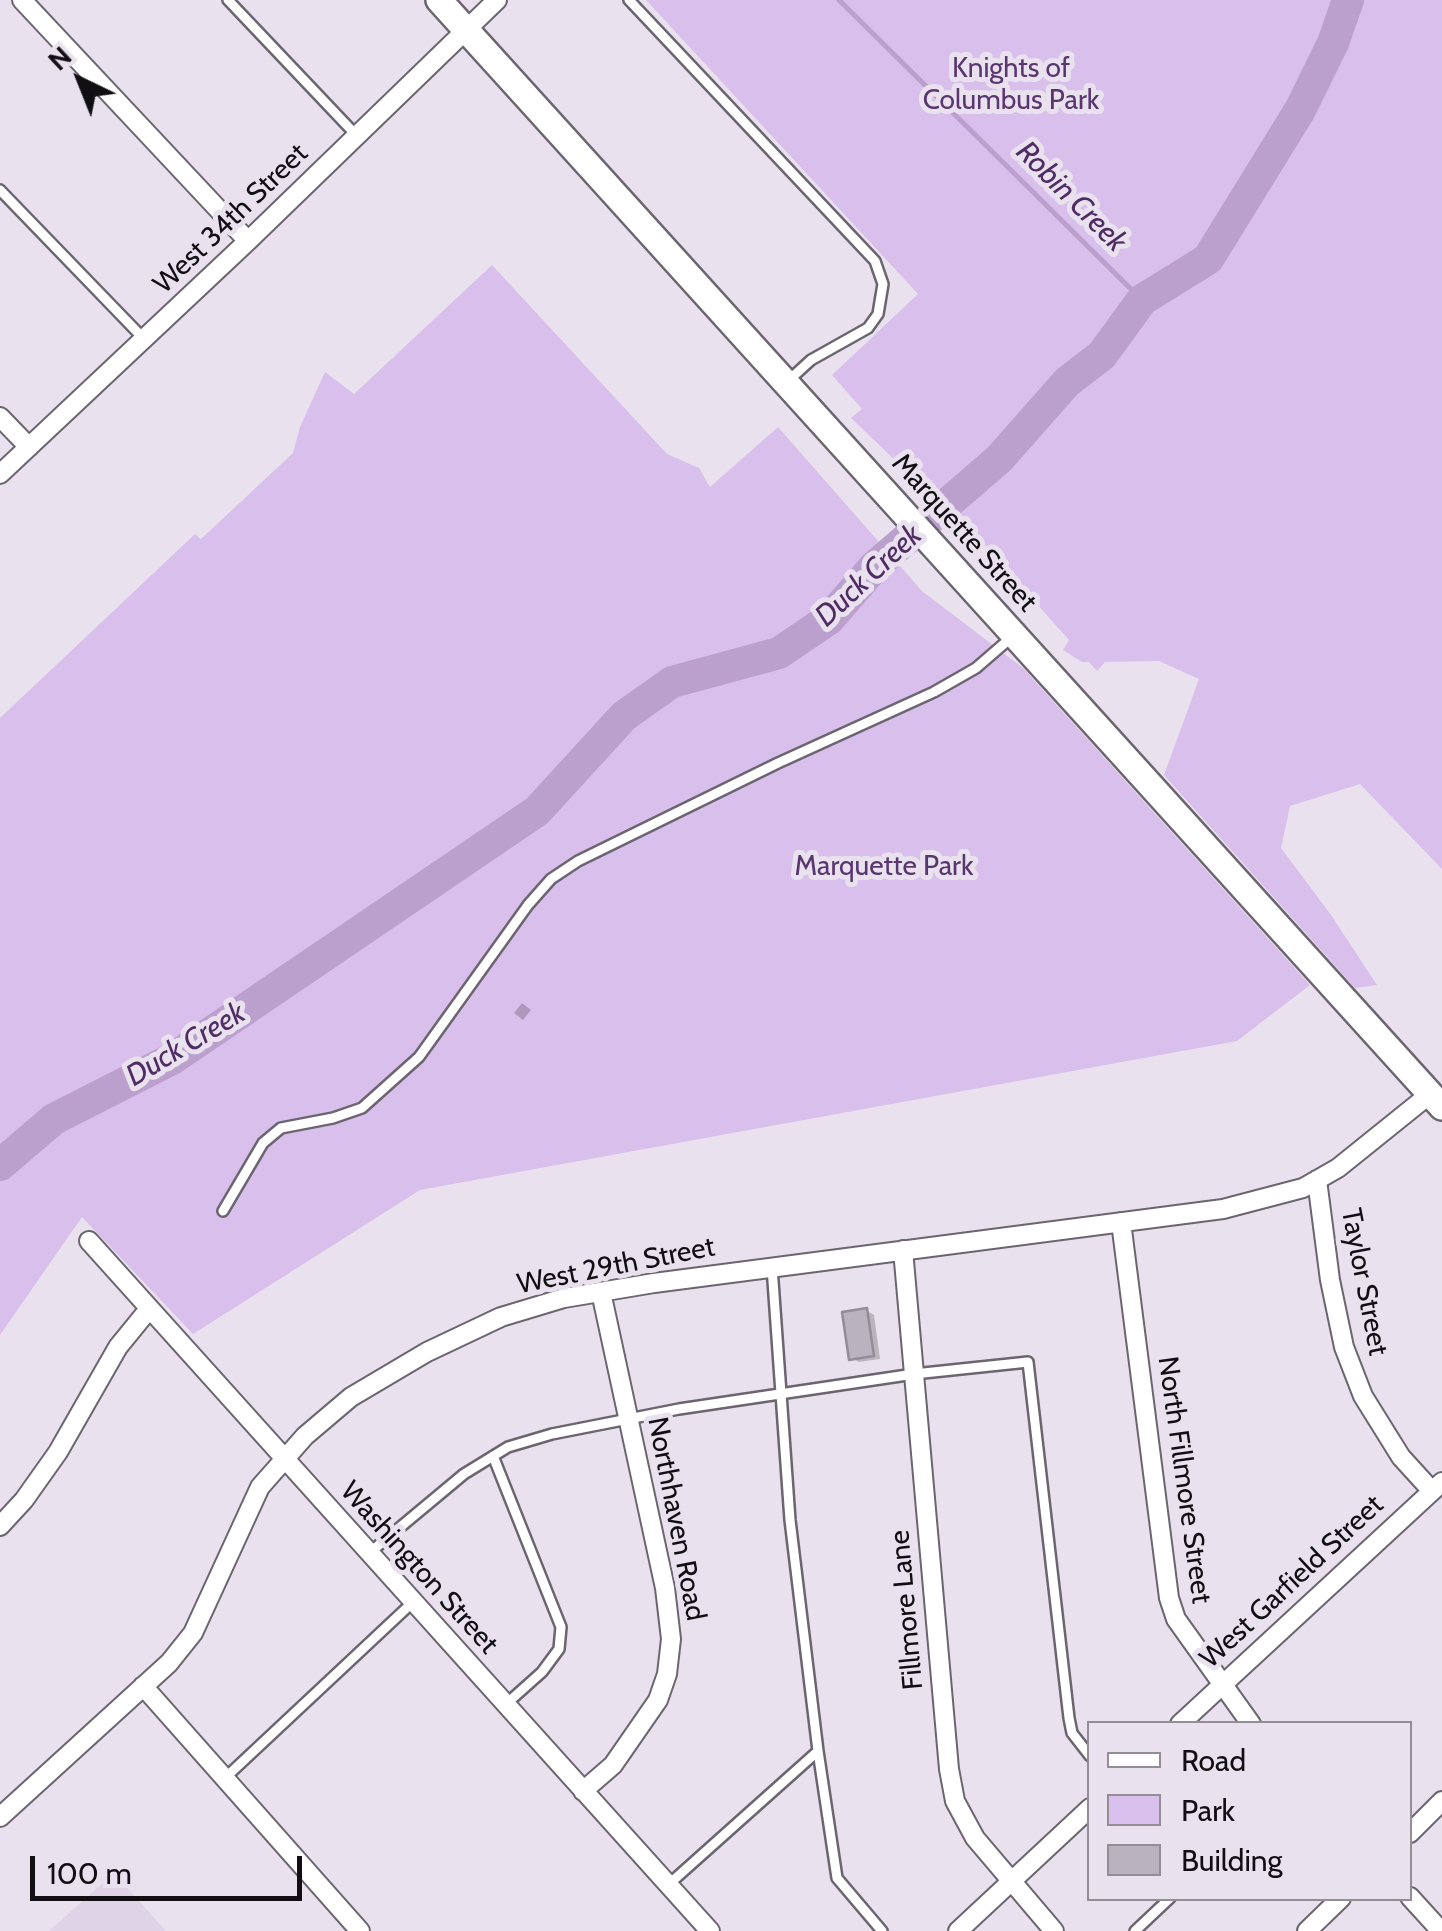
<!DOCTYPE html>
<html>
<head>
<meta charset="utf-8">
<style>
  body { margin:0 }
  #map { position:relative; width:1442px; height:1931px; overflow:hidden; background:#e9e2ee; font-family:Cabin,sans-serif }
  canvas { display:block }
  .legend { position:absolute; left:1087px; top:1721px; width:325px; height:180px; box-sizing:border-box; background:#e9e2ee; border:2px solid #938e96; margin:0; padding:12px 18px; list-style:none; font-size:30px; color:#110f13 }
  .legend li { display:flex; align-items:center; gap:20px; height:50px }
  .legend b { width:50px; border:2px solid #938e96 }
  .north { position:absolute; left:30px; top:30px; width:100px; height:100px; -webkit-text-stroke:8px #e9e2ee; paint-order:stroke; rotate:317deg; font-size:28px; font-weight:700; line-height:40px; text-align:center; color:#110f13 }
  .north::after { content:''; display:block; margin:auto; width:35px; height:45px; background:#110f13; clip-path:polygon(50% 0,100% 100%,50% 72%,0 100%) }
  .scale { position:absolute; left:30px; top:1856px; width:272px; height:45px; box-sizing:border-box; border:5px solid #110f13; border-top:0; padding-left:12px; font-size:30px; line-height:35px; white-space:nowrap; color:#110f13; -webkit-text-stroke:8px #e9e2ee; paint-order:stroke }
</style>
</head>
<body>
<div id="map">
<canvas width="1442" height="1931"></canvas>
<ul class="legend">
<li><b style="height:12px;background:#fff"></b>Road</li>
<li><b style="height:28px;background:#d9bfeb"></b>Park</li>
<li><b style="height:28px;background:#bab3bf"></b>Building</li>
</ul>
<div class="north">N</div>
<div class="scale">100 m</div>
</div>
<script>
const c = document.querySelector('canvas').getContext('2d');
c.lineJoin = 'round';
function paint(path, color) {
  c.fillStyle = color;
  c.fill(path, 'evenodd');
}
function poly(rows) {
  const path = new Path2D();
  for (const r of rows) {
    path.moveTo(r[0], r[1]);
    for (let i = 2; i < r.length; i += 2) path.lineTo(r[i], r[i + 1]);
  }
  return path;
}
function stroke(path, color, width, dash) {
  c.strokeStyle = color;
  c.lineWidth = width;
  c.lineCap = dash ? 'butt' : 'round';
  c.setLineDash(dash || []);
  c.stroke(path);
}
function label(font, color, halo, rows, align = 'center') {
  c.font = font + ' Cabin,sans-serif';
  c.lineWidth = 10;
  c.setLineDash([]);
  c.textBaseline = 'middle';
  c.strokeStyle = halo;
  c.fillStyle = color;
  for (const [text, x, y, turn = 0] of rows) {
    c.save();
    c.translate(x, y);
    c.rotate((+turn || 0) * Math.PI / 180);
    c.textAlign = isNaN(turn) ? turn : align;
    if (halo) c.strokeText(text, 0, 0);
    c.fillText(text, 0, 0);
    c.restore();
  }
}
const built = poly([
  [114,1873,166,1931,49,1931]
]);
const green = poly([
  [646,0,1442,0,1442,869,1360,784,1290,806,1281,848,1331,915,1377,985,1355,988,1164,775,1199,679,1159,661,1105,662,1097,671,1089,662,1082,662,1063,650,1069,640,913,465,899,464,851,418,862,409,832,375,918,294],
  [492,265,667,454,699,468,710,487,778,427,922,591,1023,668,1310,985,1237,1041,420,1190,193,1334,82,1217,0,1335,0,718,195,534,201,539,293,453,300,427,325,372,354,394]
]);
const shadow = poly([
  [522,1003,531,1010,523,1020,514,1013],
  [867,1311,874,1315,880,1359,859,1362,851,1358]
]);
const stream = poly([
  [839,0,1142,300]
]);
const river = poly([
  [0,1165,54,1119,172,1059,537,811,624,716,672,682,779,653,829,619,875,566,999,459,1067,382,1102,355,1142,300,1208,259,1300,110,1333,43,1348,0]
]);
const building = poly([
  [867,1308,874,1356,849,1360,842,1312,867,1308]
]);
const service = poly([
  [228,0,357,136],
  [629,0,875,261,883,284,878,314,868,328,811,360,788,381],
  [0,190,144,339],
  [223,1211,263,1143,281,1128,333,1118,362,1108,419,1057,528,905,551,879,578,861,778,763,934,692,976,668,1013,636],
  [493,1456,561,1627,559,1649,542,1672,505,1705],
  [368,1554,464,1474,508,1447,552,1434,679,1409,914,1374,1028,1362,1069,1718,1072,1733,1090,1756],
  [818,1751,837,1878,882,1931],
  [225,1778,413,1602],
  [668,1885,818,1751,790,1520,772,1267],
  [1135,1931,1170,1898]
]);
const minor = poly([
  [22,0,248,241],
  [0,417,29,447],
  [0,474,248,241,497,0],
  [1317,1180,1330,1280,1344,1347,1363,1396,1401,1457,1432,1491],
  [1121,1222,1169,1598,1176,1619,1251,1724],
  [89,1241,710,1931],
  [903,1250,949,1769,955,1801,975,1838,1054,1931],
  [0,1526,24,1500,58,1452,118,1347,149,1309],
  [143,1686,360,1931],
  [1180,1724,1442,1482],
  [583,1791,613,1765,658,1700,667,1674,671,1639,665,1588,601,1292],
  [0,1817,169,1663,193,1633,260,1487,305,1436,351,1397,427,1352,501,1317,564,1298,654,1283,1223,1209,1303,1188,1338,1168,1430,1094],
  [1410,1833,1442,1801],
  [1410,1897,1441,1931],
  [958,1931,1090,1808],
  [1307,1931,1341,1898]
]);
const secondary = poly([
  [439,0,1442,1107]
]);
const parkNames = [
  ["Knights of",1011,69],
  ["Columbus Park",1011,101],
  ["Marquette Park",884,867]
];
const streetNames = [
  ["West 34th Street",231,219,-44],
  ["Marquette Street",964,533,48],
  ["West 29th Street",616,1266,-11],
  ["Taylor Street",1364,1282,79],
  ["North Fillmore Street",1184,1480,82],
  ["Northhaven Road",676,1519,79],
  ["Washington Street",419,1568,48],
  ["West Garfield Street",1292,1582,-43],
  ["Fillmore Lane",907,1610,-95]
];
const waterNames = [
  ["Robin Creek",1071,197,45],
  ["Duck Creek",869,576,-43],
  ["Duck Creek",186,1045,-31]
];
paint(built, '#dfd4e7');
paint(green, '#d9bfeb');
paint(shadow, '#0003');
stroke(stream, '#bba0ce', 5);
stroke(river, '#bba0ce', 32);
paint(building, '#bab3bf');
stroke(building, '#938d98', 2.5);
stroke(service, '#6b6570', 14);
stroke(minor, '#6b6570', 22);
stroke(secondary, '#6b6570', 30);
stroke(service, '#fff', 9);
stroke(minor, '#fff', 18);
stroke(secondary, '#fff', 25);
label('28px', '#5a3670', '#e9e2ee', parkNames);
label('28px', '#110f13', '#e9e2ee', streetNames);
label('italic 30px', '#502c65', '#e9e2ee', waterNames);
</script>
</body>
</html>
